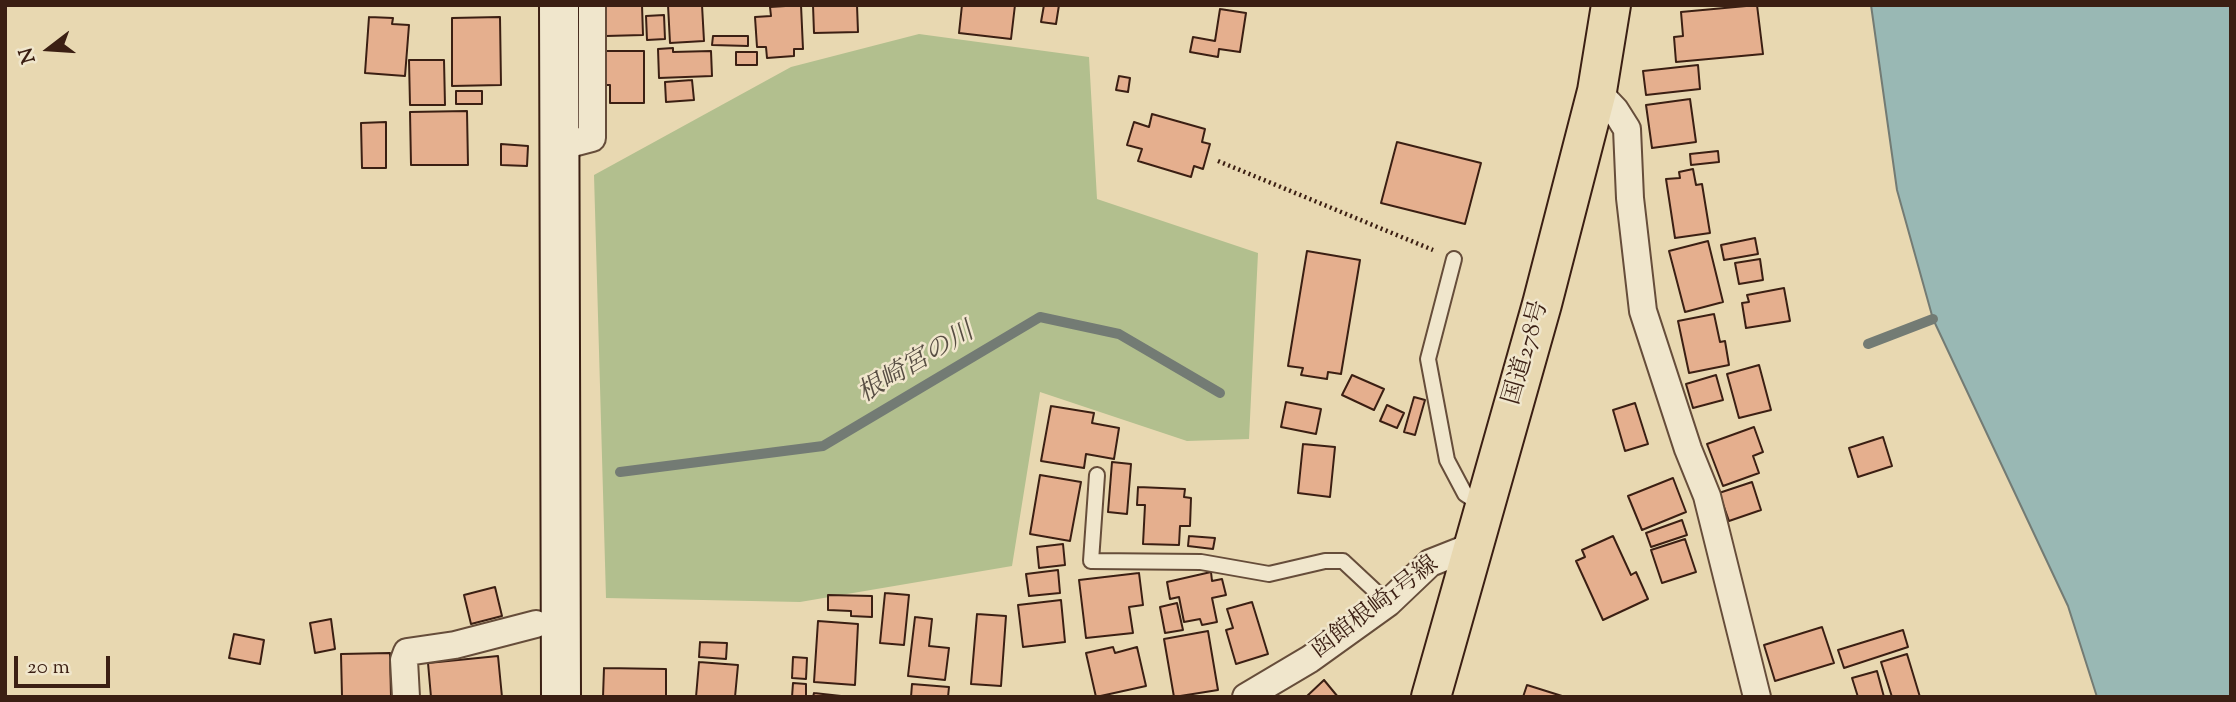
<!DOCTYPE html>
<html>
<head>
<meta charset="utf-8">
<style>
  body { margin:0 }
  #map { position:relative; width:2236px; height:702px; overflow:hidden; background:#e8d8b1; font-family:"Sorts Mill Goudy",serif }
  canvas { display:block }
  .frame { position:absolute; inset:0; border:7px solid #3b1f13; pointer-events:none }
  .north { position:absolute; left:14px; top:14px; width:70px; height:70px; -webkit-text-stroke:5px #f0e6cc; paint-order:stroke; rotate:253deg; font-size:19px; font-weight:700; line-height:28px; text-align:center; color:#3b1f13 }
  .north::after { content:''; display:block; margin:auto; width:24px; height:32px; background:#3b1f13; clip-path:polygon(50% 0,100% 100%,50% 72%,0 100%) }
  .scale { position:absolute; left:14px; top:656px; width:96px; height:32px; box-sizing:border-box; border:4px solid #3b1f13; border-top:0; padding-left:9px; font-size:21px; line-height:24px; white-space:nowrap; color:#3b1f13; -webkit-text-stroke:5px #f0e6cc; paint-order:stroke }
</style>
</head>
<body>
<div id="map">
<canvas width="2236" height="702"></canvas>
<div class="frame"></div>
<div class="north">N</div>
<div class="scale">20 m</div>
</div>
<script>
const c = document.querySelector('canvas').getContext('2d');
c.lineJoin = 'round';
function paint(path, color) {
  c.fillStyle = color;
  c.fill(path, 'evenodd');
}
function poly(rows) {
  const path = new Path2D();
  for (const r of rows) {
    path.moveTo(r[0], r[1]);
    for (let i = 2; i < r.length; i += 2) path.lineTo(r[i], r[i + 1]);
  }
  return path;
}
function stroke(path, color, width, dash) {
  c.strokeStyle = color;
  c.lineWidth = width;
  c.lineCap = dash ? 'butt' : 'round';
  c.setLineDash(dash || []);
  c.stroke(path);
}
function label(font, color, halo, rows, align = 'center') {
  c.font = font + ' "Sorts Mill Goudy","Noto Serif JP",serif';
  c.lineWidth = 5;
  c.setLineDash([]);
  c.textBaseline = 'middle';
  c.strokeStyle = halo;
  c.fillStyle = color;
  for (const [text, x, y, turn = 0] of rows) {
    c.save();
    c.translate(x, y);
    c.rotate((+turn || 0) * Math.PI / 180);
    c.textAlign = isNaN(turn) ? turn : align;
    if (halo) c.strokeText(text, 0, 0);
    c.fillText(text, 0, 0);
    c.restore();
  }
}
const green = poly([
  [919,34,1089,57,1097,199,1258,253,1249,439,1187,441,1040,392,1012,566,800,602,606,598,594,175,791,67]
]);
const water = poly([
  [1871,5,2231,5,2231,697,2097,697,2068,606,1933,319,1897,190,1871,5]
]);
const stream = poly([
  [1868,344,1933,319],
  [620,472,823,446,1040,317,1119,334,1220,393]
]);
const building = poly([
  [605,5,642,5,643,35,606,36,605,5],
  [668,5,702,5,704,41,670,43,668,5],
  [801,5,803,49,794,49,794,56,767,58,766,47,757,47,755,17,771,16,770,7,801,5],
  [813,5,857,5,858,32,814,33,813,5],
  [962,5,1015,5,1011,39,959,33,962,5],
  [1044,5,1059,5,1056,24,1041,22,1044,5],
  [1757,5,1763,54,1676,62,1674,37,1683,36,1681,12,1757,5],
  [1220,9,1246,13,1240,52,1219,49,1218,57,1190,52,1193,37,1215,41,1220,9],
  [664,15,665,39,647,40,646,16,664,15],
  [369,17,393,18,392,24,409,25,405,76,365,73,369,17],
  [500,17,501,85,452,86,452,18,500,17],
  [713,36,748,36,748,46,712,45,713,36],
  [673,48,673,52,711,51,712,76,659,78,658,49,673,48],
  [603,51,644,51,644,103,610,103,610,85,603,85,603,51],
  [736,52,757,52,757,65,736,65,736,52],
  [409,60,444,60,445,105,410,105,409,60],
  [1698,65,1700,89,1646,95,1643,71,1698,65],
  [1119,76,1130,78,1128,92,1116,90,1119,76],
  [692,80,694,100,666,102,665,82,692,80],
  [456,91,482,91,482,104,456,104,456,91],
  [1690,99,1696,142,1652,148,1646,105,1690,99],
  [467,111,468,165,411,165,410,112,467,111],
  [1152,114,1205,129,1202,142,1210,144,1203,169,1194,166,1191,177,1138,161,1142,149,1127,145,1134,122,1149,127,1152,114],
  [386,122,386,168,362,168,361,123,386,122],
  [1397,142,1481,163,1465,224,1381,203,1397,142],
  [501,144,528,146,527,166,501,165,501,144],
  [1718,151,1719,162,1691,165,1690,154,1718,151],
  [1693,169,1696,185,1702,184,1710,233,1675,238,1666,179,1680,178,1679,172,1693,169],
  [1755,238,1758,254,1724,260,1721,245,1755,238],
  [1708,241,1723,302,1685,312,1669,251,1708,241],
  [1307,251,1360,260,1341,374,1328,372,1327,379,1301,375,1303,368,1288,366,1307,251],
  [1760,259,1763,280,1739,284,1735,263,1760,259],
  [1784,288,1790,321,1746,328,1742,303,1749,302,1747,295,1784,288],
  [1714,314,1720,342,1725,341,1729,365,1689,373,1678,321,1714,314],
  [1759,365,1771,410,1739,418,1727,374,1759,365],
  [1352,375,1384,389,1374,410,1342,395,1352,375],
  [1716,375,1723,400,1693,408,1686,384,1716,375],
  [1414,397,1425,400,1415,435,1404,432,1414,397],
  [1286,402,1321,409,1316,434,1281,427,1286,402],
  [1635,403,1648,444,1625,451,1613,410,1635,403],
  [1387,405,1404,413,1397,428,1380,421,1387,405],
  [1051,406,1094,413,1092,423,1119,428,1114,459,1086,454,1084,468,1041,461,1051,406],
  [1754,427,1763,452,1753,456,1759,473,1723,486,1707,444,1754,427],
  [1883,437,1892,466,1858,477,1849,448,1883,437],
  [1303,444,1335,447,1330,497,1298,493,1303,444],
  [1112,462,1131,464,1127,514,1108,512,1112,462],
  [1040,475,1081,482,1070,541,1030,534,1040,475],
  [1673,478,1686,512,1642,530,1628,496,1673,478],
  [1752,482,1761,510,1729,521,1719,493,1752,482],
  [1138,487,1185,489,1184,497,1191,498,1190,526,1180,526,1179,545,1143,544,1145,505,1137,505,1138,487],
  [1682,520,1687,535,1651,547,1646,533,1682,520],
  [1189,536,1215,538,1213,549,1188,546,1189,536],
  [1613,536,1631,575,1636,572,1648,599,1603,620,1576,561,1585,557,1582,550,1613,536],
  [1685,539,1696,572,1662,583,1651,550,1685,539],
  [1063,544,1065,565,1039,568,1037,547,1063,544],
  [1058,570,1060,593,1029,596,1026,574,1058,570],
  [1211,572,1212,581,1222,579,1226,595,1212,598,1217,622,1202,625,1200,619,1184,622,1179,597,1170,599,1167,582,1211,572],
  [1139,573,1143,605,1129,607,1133,633,1086,638,1079,580,1139,573],
  [495,587,502,616,471,624,464,595,495,587],
  [885,593,909,595,904,645,880,643,885,593],
  [828,595,872,596,872,617,851,616,851,611,828,610,828,595],
  [1061,600,1065,642,1023,647,1018,605,1061,600],
  [1252,602,1268,654,1236,664,1226,630,1233,628,1227,609,1252,602],
  [1177,603,1183,630,1165,633,1160,607,1177,603],
  [977,614,1006,616,1001,686,971,684,977,614],
  [915,617,932,619,929,646,949,648,945,680,908,676,915,617],
  [331,619,335,649,315,653,310,623,331,619],
  [818,621,858,624,855,685,814,682,818,621],
  [1822,627,1834,663,1775,681,1764,645,1822,627],
  [1903,630,1908,647,1844,668,1838,650,1903,630],
  [1208,631,1218,690,1174,697,1164,639,1208,631],
  [234,634,264,640,260,664,229,658,234,634],
  [700,642,727,643,726,659,699,657,700,642],
  [1113,647,1115,653,1137,647,1146,686,1096,697,1086,653,1113,647],
  [390,653,391,697,342,696,341,654,390,653],
  [1907,654,1920,697,1892,697,1881,662,1907,654],
  [498,656,502,697,431,697,428,663,498,656],
  [793,657,807,658,806,679,792,678,793,657],
  [699,662,738,665,735,697,696,697,699,662],
  [604,668,666,669,666,697,603,697,604,668],
  [1877,671,1884,697,1858,697,1852,678,1877,671],
  [1324,680,1338,697,1306,697,1324,680],
  [793,683,806,684,806,697,792,697,793,683],
  [912,684,949,687,948,697,911,697,912,684],
  [1527,685,1562,696,1561,697,1523,697,1527,685],
  [814,693,850,697,813,697,814,693]
]);
const path = poly([
  [1218,161,1433,250]
]);
const lane = poly([
  [1454,259,1428,359,1447,460,1465,494,1483,506],
  [1097,475,1091,561,1201,562,1269,574,1325,561,1343,561,1388,603]
]);
const street = poly([
  [1597,91,1615,110,1627,129,1630,198,1643,311,1688,449,1707,496,1757,697],
  [558,147,592,138,592,5],
  [406,697,404,660,407,652,455,645,536,624],
  [1246,697,1310,659,1388,603,1430,563,1473,546]
]);
const secondary = poly([
  [559,5,561,697]
]);
const highway = poly([
  [1431,697,1542,304,1597,91,1611,5]
]);
const streetNames = [
  ["国道278号",1528,353,-74],
  ["函館根崎1号線",1376,609,-37]
];
const waterNames = [
  ["根崎宮の川",917,365,-31]
];
paint(green, '#b2bf8e');
paint(water, '#99b8b4');
stroke(water, '#737b74', 2);
stroke(stream, '#737b74', 10);
paint(building, '#e5af8e');
stroke(building, '#3b1f13', 2);
stroke(lane, '#664d3a', 18);
stroke(street, '#664d3a', 30);
stroke(secondary, '#3b1f13', 42);
stroke(highway, '#3b1f13', 42);
stroke(path, '#3b1f13', 4.5, [2, 3.5]);
stroke(lane, '#f0e6cc', 14);
stroke(street, '#f0e6cc', 26);
stroke(secondary, '#f0e6cc', 38);
stroke(highway, '#e8d8b1', 38);
label('24px', '#3b1f13', '#f0e6cc', streetNames);
label('italic 26px', '#574d43', '#f0e6cc', waterNames);
</script>
</body>
</html>
